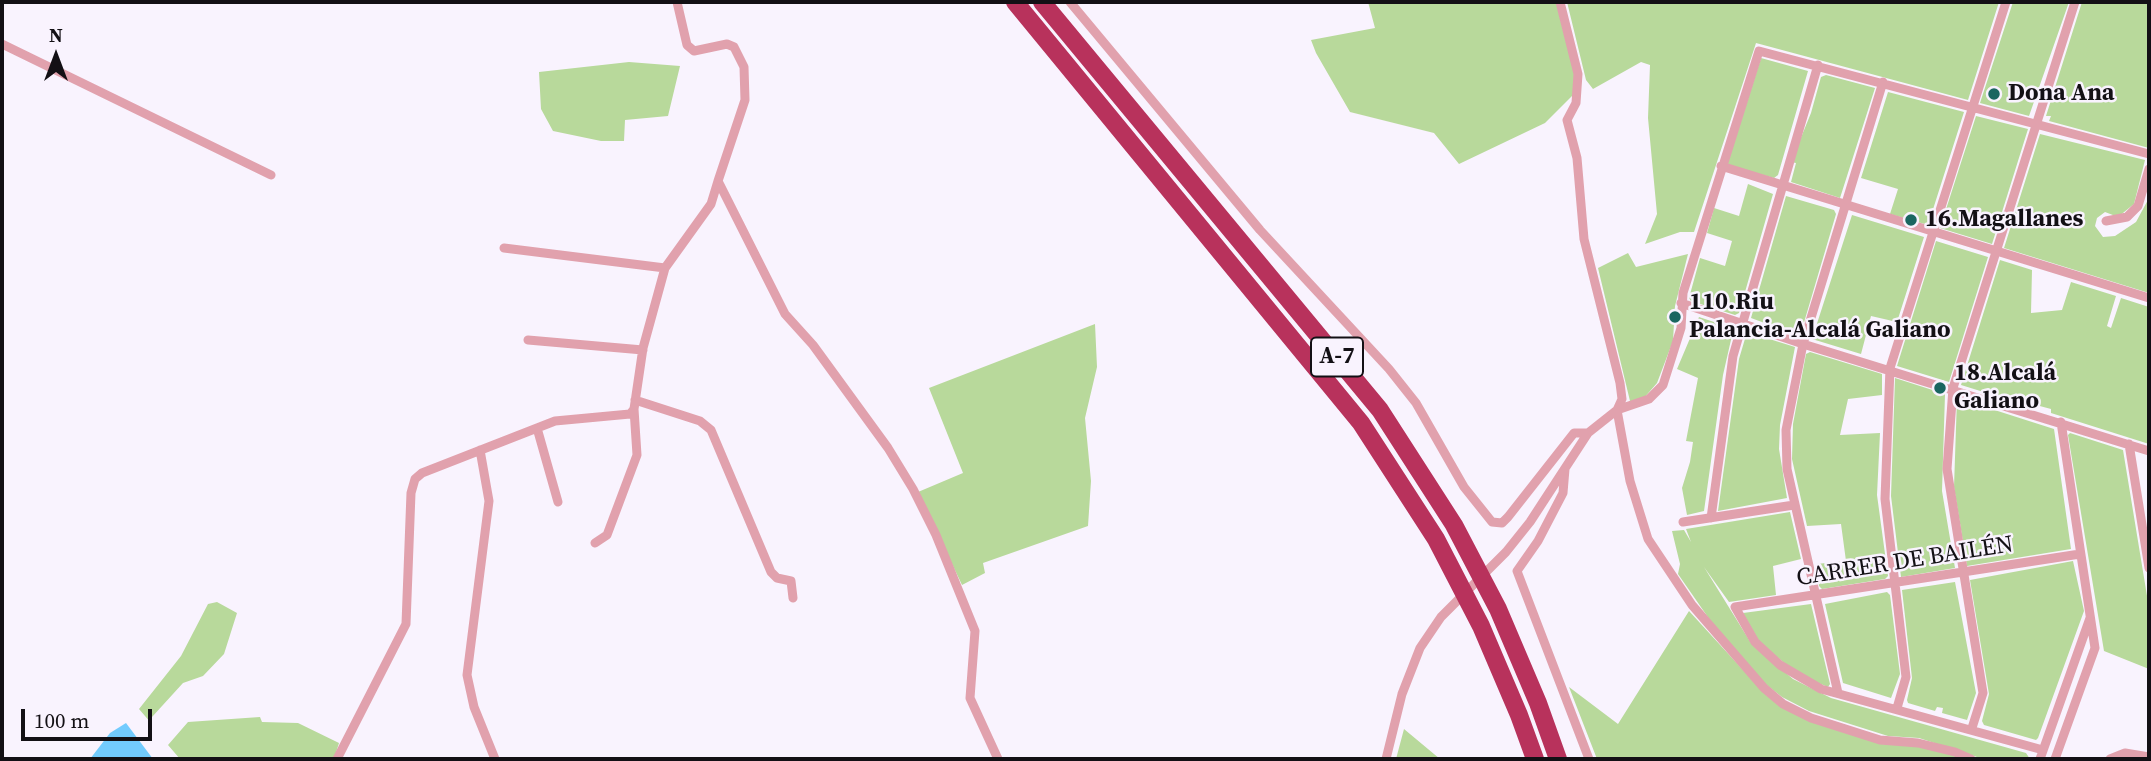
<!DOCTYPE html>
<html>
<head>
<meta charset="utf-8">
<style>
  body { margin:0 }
  #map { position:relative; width:2151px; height:761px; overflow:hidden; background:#f9f3fe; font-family:"Source Serif 4",serif }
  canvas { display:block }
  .frame { position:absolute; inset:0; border:4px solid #131015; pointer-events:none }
  .north { position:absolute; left:21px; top:21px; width:70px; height:70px; -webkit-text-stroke:5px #f9f3fe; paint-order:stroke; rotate:0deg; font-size:19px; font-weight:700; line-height:28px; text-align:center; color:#131015 }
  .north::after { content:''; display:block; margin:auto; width:24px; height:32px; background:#131015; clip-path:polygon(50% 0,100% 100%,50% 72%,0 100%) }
  .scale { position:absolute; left:21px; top:709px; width:131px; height:32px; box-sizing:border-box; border:4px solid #131015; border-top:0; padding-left:9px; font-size:21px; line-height:24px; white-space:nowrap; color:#131015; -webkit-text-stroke:5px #f9f3fe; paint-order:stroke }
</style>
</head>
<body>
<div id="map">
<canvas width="2151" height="761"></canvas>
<div class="frame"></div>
<div class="north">N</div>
<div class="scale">100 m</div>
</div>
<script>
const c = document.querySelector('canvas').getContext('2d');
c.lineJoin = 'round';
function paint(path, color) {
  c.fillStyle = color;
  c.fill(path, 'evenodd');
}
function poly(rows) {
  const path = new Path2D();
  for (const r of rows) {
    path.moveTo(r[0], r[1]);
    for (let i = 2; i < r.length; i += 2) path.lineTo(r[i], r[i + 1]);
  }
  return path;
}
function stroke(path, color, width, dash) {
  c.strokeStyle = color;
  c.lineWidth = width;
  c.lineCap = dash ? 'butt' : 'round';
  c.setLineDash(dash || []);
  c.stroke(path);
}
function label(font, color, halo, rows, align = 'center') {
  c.font = font + ' "Source Serif 4",serif';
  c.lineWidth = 5;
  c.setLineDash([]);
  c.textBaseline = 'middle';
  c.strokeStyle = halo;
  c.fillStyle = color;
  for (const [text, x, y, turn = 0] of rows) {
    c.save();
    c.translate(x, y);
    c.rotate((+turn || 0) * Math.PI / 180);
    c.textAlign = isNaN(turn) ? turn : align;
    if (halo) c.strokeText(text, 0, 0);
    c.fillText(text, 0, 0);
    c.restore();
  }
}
const green = poly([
  [1368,2,1556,2,1576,81,1575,93,1545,123,1459,164,1434,133,1350,112,1316,53,1311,40,1375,28],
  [1567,2,1999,2,1968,100,1756,43,1694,232,1680,232,1645,244,1657,214,1648,118,1650,65,1641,62,1593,89,1586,80],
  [2013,2,2069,2,2029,116,1980,103],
  [2082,2,2149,2,2149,148,2049,121,2051,116,2046,116],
  [1761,58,1808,71,1778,175,1774,178,1727,165],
  [629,62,680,66,668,116,625,120,624,141,601,141,553,131,541,109,539,72],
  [1826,75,1875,88,1840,198,1791,182,1796,163,1791,162,1811,113,1821,77],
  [1888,92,1964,112,1928,225,1890,214,1898,189,1861,178],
  [1976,116,2028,129,1992,244,1940,228],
  [2040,134,2145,160,2134,204,2118,217,2105,212,2097,218,2095,226,2103,237,2115,236,2136,222,2149,198,2149,293,2004,248],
  [1748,184,1773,194,1739,313,1735,315,1691,301,1689,298,1700,258,1725,266,1732,241,1707,233,1714,208,1739,216],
  [1786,196,1834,210,1836,214,1800,336,1751,318],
  [1852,215,1924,237,1897,322,1871,316,1861,354,1812,339],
  [1936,241,1988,257,1949,382,1897,366],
  [1628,253,1636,267,1688,254,1675,306,1673,341,1657,383,1644,398,1633,403,1630,401,1598,268],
  [2000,260,2032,270,2031,313,2062,310,2071,282,2116,296,2107,326,2111,328,2121,298,2149,307,2149,444,2051,413,2051,409,2036,405,2035,408,1961,385],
  [1699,317,1732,328,1733,331,1723,375,1704,511,1687,515,1682,488,1690,462,1693,442,1686,441,1698,378,1677,369],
  [1095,324,1097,367,1085,418,1091,481,1088,526,983,563,985,573,962,585,918,492,963,473,929,388],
  [1747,332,1795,347,1780,425,1779,449,1787,498,1718,511,1739,359],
  [1810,352,1882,374,1882,395,1848,399,1840,435,1880,433,1877,495,1888,576,1885,579,1822,589,1819,586,1816,564,1846,561,1841,524,1807,526,1792,459,1793,424,1806,354],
  [1895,378,1945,394,1942,491,1955,568,1901,577,1891,496],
  [1957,398,2054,429,2071,549,1967,566,1954,487],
  [2070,433,2123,450,2149,608,2149,669,2104,651,2068,435],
  [1790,512,1801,559,1773,566,1776,595,1729,602,1704,567,1751,643,1793,679,1831,698,2026,753,2030,759,1983,759,1919,738,1888,736,1809,711,1782,697,1759,679,1712,623,1678,574,1680,564,1672,531,1684,530,1691,542,1686,529],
  [2073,561,2084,611,2038,738,2036,740,1984,725,1982,721,1989,694,1970,580],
  [1955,582,1976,693,1967,720,1942,713,1943,708,1937,707,1935,711,1908,703,1907,700,1912,678,1902,590],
  [1887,592,1890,595,1900,674,1891,698,1843,683,1825,604],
  [217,602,237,613,224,654,203,676,183,683,152,717,151,723,139,709,181,656,208,604],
  [1811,604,1830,684,1828,687,1799,675,1760,643,1743,613],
  [1689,611,1766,695,1882,744,1926,747,1965,759,1597,759,1569,687,1618,724],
  [260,717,262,722,298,723,339,743,334,759,180,759,168,745,188,722],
  [1404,729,1440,759,1396,759]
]);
const water = poly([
  [126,723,153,759,90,759,110,733]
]);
const street = poly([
  [677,2,687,45,694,51,727,44,734,47,744,67,745,100,718,181,785,314,813,345,888,448,913,489,936,535,975,631,970,698,998,759],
  [1070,2,1260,230,1389,369,1416,403,1464,487,1492,522,1502,523,1508,517,1574,433,1588,433],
  [1560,2,1578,74,1576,103,1567,120,1577,158,1584,239,1620,383,1622,399,1617,410],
  [2,44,271,175],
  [1721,166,2149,298],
  [2106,221,2127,217,2138,206,2149,169],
  [504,248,665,268],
  [1681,303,1803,344,2149,451],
  [528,340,643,350],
  [635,400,700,421,711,430,771,572,777,578,791,581,793,598],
  [1617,410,1630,481,1648,539,1692,605,1764,688,1783,704,1811,718,1880,740,1918,743,1955,752,1971,759],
  [537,428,558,502],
  [2129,444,2149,568],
  [480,450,489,501,467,675,474,707,495,759],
  [1565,469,1563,493,1538,541,1517,571,1589,759],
  [1711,518,1733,356,1818,65],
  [1683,522,1794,505],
  [595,543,607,535,637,455,634,409],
  [1838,693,1787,469,1786,430,1803,344,1883,82],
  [1897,708,1906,677,1885,499,1890,368,2006,2],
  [1972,728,1983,693,1947,469,1953,388,2075,2],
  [2043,750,1821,689,1780,665,1755,642,1735,607,2080,554],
  [337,759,406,624,411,493,415,479,422,473,555,421,630,414,634,409,643,348,665,268,711,204,718,181],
  [1386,759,1402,694,1420,648,1441,617,1506,552,1530,522,1588,433,1617,410,1649,399,1663,385,1681,328,1683,293,1759,51,2149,154],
  [2040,759,2090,618],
  [2055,759,2095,648,2061,422],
  [2110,759,2125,753,2149,757]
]);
const highway = poly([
  [1015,2,1361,423,1436,539,1481,626,1519,715,1535,759],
  [1042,2,1380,410,1454,525,1498,609,1538,703,1558,759]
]);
const markers = [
  [1994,94,7,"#1a6660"],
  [1911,220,7,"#1a6660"],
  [1675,317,7,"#1a6660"],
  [1940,388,7,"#1a6660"]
];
const shields = [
  [1337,357,52]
];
const shieldNames = [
  ["A-7",1337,357]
];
const poiNames = [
  ["Dona Ana",2008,94],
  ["16.Magallanes",1925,220],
  ["110.Riu",1689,303],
  ["Palancia-Alcalá Galiano",1689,331],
  ["18.Alcalá",1954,374],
  ["Galiano",1954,402]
];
const streetNames = [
  ["CARRER DE BAILÉN",1905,562,-9]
];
paint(green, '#b8d99b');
paint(water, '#72cbfe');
stroke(street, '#e1a1ad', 9);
stroke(highway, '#b8325c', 18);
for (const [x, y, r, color] of markers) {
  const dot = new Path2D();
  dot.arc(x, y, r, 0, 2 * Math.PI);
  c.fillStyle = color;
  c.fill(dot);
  stroke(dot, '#f9f3fe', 2.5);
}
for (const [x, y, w] of shields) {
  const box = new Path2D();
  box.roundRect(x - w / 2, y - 19.5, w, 39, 5);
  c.fillStyle = '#f9f3fe';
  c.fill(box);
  stroke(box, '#131015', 2);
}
label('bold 23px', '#131015', null, shieldNames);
label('bold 24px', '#131015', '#f9f3fe', poiNames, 'left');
label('24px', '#131015', '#f9f3fe', streetNames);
</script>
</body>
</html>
